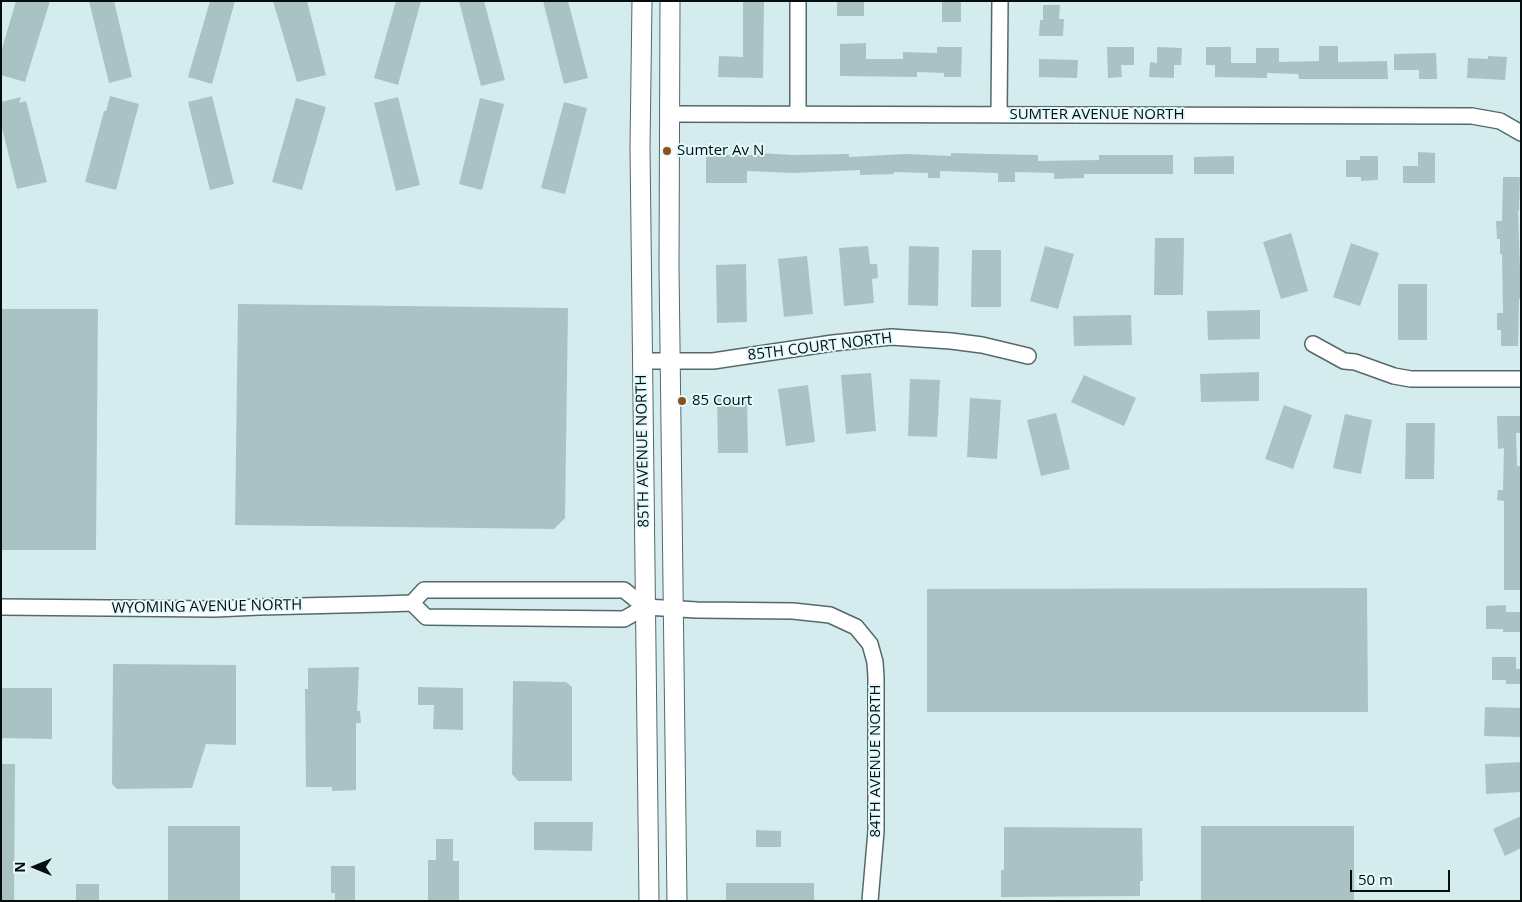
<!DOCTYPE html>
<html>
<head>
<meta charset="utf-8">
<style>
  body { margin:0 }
  #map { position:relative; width:1522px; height:902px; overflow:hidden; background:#d5ecef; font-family:"Open Sans",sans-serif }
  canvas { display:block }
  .frame { position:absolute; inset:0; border:2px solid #060d0e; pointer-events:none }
  .north { position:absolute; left:10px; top:842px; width:50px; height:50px; -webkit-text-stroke:4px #e2fafd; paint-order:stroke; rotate:270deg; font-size:14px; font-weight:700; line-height:20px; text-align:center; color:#060d0e }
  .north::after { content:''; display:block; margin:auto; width:18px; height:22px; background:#060d0e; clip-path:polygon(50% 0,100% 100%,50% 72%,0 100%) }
  .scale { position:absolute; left:1350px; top:870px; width:100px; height:22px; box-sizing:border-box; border:2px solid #060d0e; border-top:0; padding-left:6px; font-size:15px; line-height:18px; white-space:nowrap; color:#060d0e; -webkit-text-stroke:4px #e2fafd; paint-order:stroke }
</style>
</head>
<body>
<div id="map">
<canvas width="1522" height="902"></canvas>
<div class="frame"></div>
<div class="north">N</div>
<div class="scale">50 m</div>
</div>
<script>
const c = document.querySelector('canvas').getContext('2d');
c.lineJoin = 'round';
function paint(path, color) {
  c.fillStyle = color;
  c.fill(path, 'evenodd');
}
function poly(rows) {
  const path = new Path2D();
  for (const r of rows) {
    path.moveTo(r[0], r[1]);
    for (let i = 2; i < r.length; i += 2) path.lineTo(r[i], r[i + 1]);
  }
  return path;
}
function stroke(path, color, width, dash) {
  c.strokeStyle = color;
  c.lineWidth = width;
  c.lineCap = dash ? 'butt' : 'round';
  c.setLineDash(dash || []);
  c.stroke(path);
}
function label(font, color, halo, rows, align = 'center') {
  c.font = font + ' "Open Sans",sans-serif';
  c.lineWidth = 4;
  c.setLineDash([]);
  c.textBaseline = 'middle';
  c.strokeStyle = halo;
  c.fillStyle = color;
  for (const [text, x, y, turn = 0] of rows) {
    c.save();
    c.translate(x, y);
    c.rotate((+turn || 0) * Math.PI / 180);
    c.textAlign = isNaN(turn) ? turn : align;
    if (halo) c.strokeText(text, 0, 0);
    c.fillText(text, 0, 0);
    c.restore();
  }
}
const building = poly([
  [16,1,50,1,25,82,1,75,1,52],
  [89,1,114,1,132,77,109,83],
  [210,1,235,1,212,84,188,77],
  [273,1,307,1,326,75,297,82],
  [396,1,421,1,398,85,374,78],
  [459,1,484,1,505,80,481,86],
  [543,1,568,1,588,78,564,84],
  [743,1,764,1,763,78,718,77,719,56,743,57],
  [837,1,864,1,864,16,837,16],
  [942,1,961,1,961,22,942,22],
  [1043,5,1060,5,1059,19,1064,19,1063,36,1039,36,1040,20,1043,20],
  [866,43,866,59,903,59,903,52,937,53,937,47,962,47,961,77,944,77,944,73,917,72,917,77,840,76,840,44],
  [1319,46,1338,46,1338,62,1387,61,1388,79,1299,79,1298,74,1267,73,1267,78,1215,77,1215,65,1206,65,1206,47,1231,47,1231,63,1256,63,1256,48,1279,48,1279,62,1319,61],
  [1107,47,1134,47,1134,65,1121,65,1122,77,1108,78],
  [1157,47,1182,48,1181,65,1174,65,1174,78,1149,77,1150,62,1157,63],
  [1436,53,1437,79,1419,79,1419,70,1394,70,1394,54],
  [1488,56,1507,57,1505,80,1467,78,1468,58,1488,59],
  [1039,59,1078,60,1077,78,1039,77],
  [110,96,139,104,116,190,85,182,104,111,106,111],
  [212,96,234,184,210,190,188,102],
  [21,97,19,103,26,101,47,182,17,189,1,124,1,102],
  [398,97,420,185,396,191,374,103],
  [296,98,326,107,302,190,272,182],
  [480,98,504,104,482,190,459,184],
  [564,102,587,108,565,194,541,188],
  [1418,152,1435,153,1435,183,1403,183,1403,166,1418,166],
  [759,153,793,155,849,154,849,157,905,154,951,156,951,153,990,154,1038,155,1038,161,1099,160,1099,155,1173,155,1173,174,1084,174,1084,178,1054,179,1054,173,1015,172,1015,182,998,182,998,173,940,171,940,178,928,178,928,173,894,172,894,174,860,175,860,170,793,173,747,171,747,183,706,183,706,155,759,155],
  [1234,156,1234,174,1194,174,1194,157],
  [1360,156,1378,156,1378,180,1361,181,1361,177,1346,177,1346,160,1360,160],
  [1503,177,1520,177,1519,211,1518,211,1521,299,1519,299,1518,346,1501,346,1501,330,1497,330,1497,313,1503,313,1502,254,1500,254,1500,239,1497,239,1496,221,1502,221],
  [1291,233,1308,291,1281,299,1263,242],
  [1155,238,1184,238,1183,295,1154,295],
  [1351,243,1379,253,1360,306,1333,297],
  [868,246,870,264,877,264,878,278,872,279,874,303,844,306,839,248],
  [909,246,939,247,938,306,908,305],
  [1045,246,1074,254,1058,309,1030,301],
  [972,250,1001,250,1001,307,971,307],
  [807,256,813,314,784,317,778,259],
  [746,264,747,322,717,323,716,265],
  [1398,284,1427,284,1427,340,1398,340],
  [238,304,568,308,565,518,554,529,235,525],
  [1,309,98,309,96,550,1,550],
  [1260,310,1260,339,1208,340,1207,311],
  [1131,315,1132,345,1074,346,1073,316],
  [1259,372,1259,401,1201,402,1200,374],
  [871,373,876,431,846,434,841,375],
  [1084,375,1136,398,1124,426,1071,402],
  [910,379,940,380,937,437,908,436],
  [808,385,815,442,786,446,778,389],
  [717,396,747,396,748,453,718,453],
  [970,398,1001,400,997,459,967,457],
  [1284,405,1312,415,1293,469,1265,459],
  [1056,413,1070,469,1041,476,1027,420],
  [1345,414,1372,420,1361,474,1333,468],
  [1497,416,1521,416,1521,433,1516,433,1517,466,1521,466,1521,590,1504,590,1504,501,1497,500,1498,490,1503,490,1504,448,1498,449],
  [1406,423,1435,423,1434,479,1405,479],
  [1367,588,1368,712,927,712,927,589],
  [1506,605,1506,612,1521,612,1521,632,1503,632,1503,629,1486,629,1486,606],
  [1492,657,1516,657,1516,669,1521,669,1521,684,1506,684,1506,680,1492,680],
  [113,664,236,665,236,745,206,744,192,788,117,789,112,784],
  [359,667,357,711,360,711,361,723,356,723,356,790,332,791,332,787,306,787,305,689,308,689,308,668],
  [513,681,566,682,572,687,572,781,518,781,512,774],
  [418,687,463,688,463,730,433,729,434,705,418,705],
  [1,688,52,688,52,739,1,738],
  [1485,707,1521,708,1521,737,1484,736],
  [1521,762,1521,792,1486,794,1485,764],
  [1,764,15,764,14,901,1,901],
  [1521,816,1521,848,1505,856,1493,829],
  [534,822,593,822,592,851,534,850],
  [168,826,240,826,240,901,168,901],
  [1201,826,1354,826,1354,901,1201,901],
  [1004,827,1142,828,1143,881,1140,881,1140,896,1001,897,1001,870,1004,870],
  [756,830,781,831,781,847,756,847],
  [436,839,453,839,453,861,459,861,459,901,428,901,428,860,436,860],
  [331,866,355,866,355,901,335,901,335,893,331,893],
  [726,883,814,883,814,901,726,901],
  [76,884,99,884,99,901,76,901]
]);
const minor = poly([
  [669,114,1472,116,1500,121,1521,133],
  [798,114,798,1],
  [999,114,1000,1],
  [1313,344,1344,361,1355,362,1394,376,1411,379,1521,379],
  [642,361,713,361,833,343,891,337,951,341,982,345,1028,356],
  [412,603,426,617,624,619,645,607,697,610,793,611,830,615,856,627,870,644,875,662,876,677,876,831,870,901],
  [1,607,215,609,259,607,382,604,412,603,424,590,624,590,645,607]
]);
const major = poly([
  [642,1,640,147,649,901],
  [670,1,669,267,677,901]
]);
const markers = [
  [667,151,5,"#8f4f19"],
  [682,401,5,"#8f4f19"]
];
const streetNames = [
  ["SUMTER AVENUE NORTH",1097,115],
  ["85TH COURT NORTH",820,347,-7],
  ["85TH AVENUE NORTH",643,451,-91],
  ["WYOMING AVENUE NORTH",207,607,-1],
  ["84TH AVENUE NORTH",876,761,-90]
];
const poiNames = [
  ["Sumter Av N",677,151],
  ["85 Court",692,401]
];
paint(building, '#abc2c5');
stroke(minor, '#55696c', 18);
stroke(major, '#55696c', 21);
stroke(minor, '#fff', 15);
stroke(major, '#fff', 19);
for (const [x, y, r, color] of markers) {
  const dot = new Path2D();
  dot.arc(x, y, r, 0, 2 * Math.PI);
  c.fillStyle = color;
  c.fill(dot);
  stroke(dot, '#e2fafd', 2);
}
label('15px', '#060d0e', '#e2fafd', streetNames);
label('15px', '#060d0e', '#e2fafd', poiNames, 'left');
</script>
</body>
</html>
